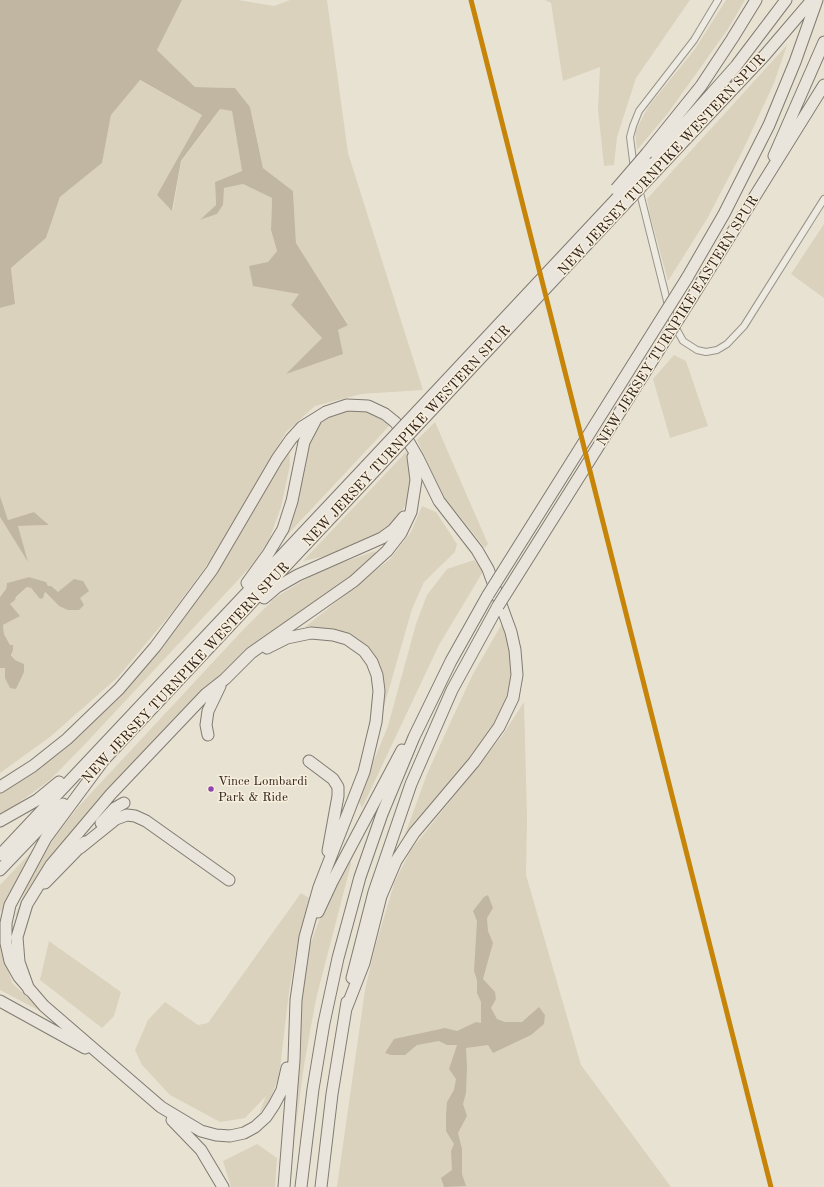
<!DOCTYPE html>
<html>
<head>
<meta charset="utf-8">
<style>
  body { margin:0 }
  canvas { display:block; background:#e8e2d2 }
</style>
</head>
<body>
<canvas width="824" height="1187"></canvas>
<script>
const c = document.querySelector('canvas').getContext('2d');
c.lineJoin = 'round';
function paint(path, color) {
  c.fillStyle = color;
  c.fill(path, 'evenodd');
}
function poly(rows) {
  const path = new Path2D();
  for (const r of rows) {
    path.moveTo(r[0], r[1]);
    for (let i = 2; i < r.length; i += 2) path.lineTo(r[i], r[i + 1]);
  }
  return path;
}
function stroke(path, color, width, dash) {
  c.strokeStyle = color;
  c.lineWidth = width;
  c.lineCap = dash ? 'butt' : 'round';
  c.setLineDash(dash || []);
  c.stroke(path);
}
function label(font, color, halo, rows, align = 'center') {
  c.font = font + ' "Old Standard TT",serif';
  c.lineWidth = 3;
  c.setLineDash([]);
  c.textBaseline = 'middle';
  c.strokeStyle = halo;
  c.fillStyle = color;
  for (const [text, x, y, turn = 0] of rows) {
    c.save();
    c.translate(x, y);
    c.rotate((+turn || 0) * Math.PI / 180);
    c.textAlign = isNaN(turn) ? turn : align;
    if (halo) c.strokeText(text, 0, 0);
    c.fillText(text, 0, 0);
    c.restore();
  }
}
const green = poly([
  [182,0,238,0,274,6,290,0,327,0,348,153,423,390,361,394,315,406,286,432,225,540,173,611,118,677,50,737,0,773,0,668,5,668,16,689,24,664,15,660,11,654,10,645,4,634,3,625,17,617,10,604,27,587,31,588,40,599,44,592,59,606,65,587,58,593,48,586,46,582,29,577,7,583,6,589,0,597,0,517,27,560,18,526,49,525,34,512,8,520,0,496,0,308,15,304,11,268,46,238,60,197,102,163,111,115,139,80,202,115,157,195,173,210,181,162,220,109,232,110,242,171,215,182,216,205,201,220,217,214,223,205,223,188,243,184,272,198,271,230,277,251,268,262,299,294,291,305,322,338,287,374,338,330,348,324,296,243,293,191,263,168,250,107,235,88,195,87,157,50],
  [545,0,690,0,636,78,617,137,614,165,604,166,598,109,600,67,563,81,551,3],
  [726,0,745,0,728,29,668,113,637,150,635,132,648,107,695,49],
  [787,45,774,83,743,150,707,219,668,281,650,215,647,199],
  [824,224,824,298,791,274],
  [674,355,686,361,708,426,670,438,653,379],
  [368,410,391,424,276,547,311,435,322,420,339,411],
  [435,422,488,544,485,548,444,497,417,440],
  [289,447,290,465,281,507,269,540,252,565,87,742,50,780,10,809,0,813,0,790,137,674],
  [406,452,410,466,410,485,407,501,399,518,386,530,331,555,303,561],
  [422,506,436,512,457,544,455,552,424,582,412,609,381,717,375,662,341,632,305,627,390,559,411,532],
  [375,551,377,555,348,580,312,607,135,762,19,914,15,916,28,884,54,838,79,806,242,631,276,597,319,571],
  [474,560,484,570,439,645,362,808,358,799,388,726,416,624,427,595,447,569],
  [503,622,510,642,512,672,508,699,492,731,467,764,403,840,427,774,451,721,473,674],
  [524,702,527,818,526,875,581,1065,671,1187,337,1187,365,990,375,947,395,881,411,850,502,736],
  [38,845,6,905,0,912,0,885],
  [350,857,351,864,316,999,304,1065,288,1187,301,1001,308,951,322,912],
  [301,893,309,898,297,946,289,992,279,1077,269,1101,259,1114,266,1096,245,1118,220,1122,170,1095,142,1065,135,1050,148,1020,165,1002,198,1025,208,1023],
  [0,931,3,953,12,983,44,1013,0,990],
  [49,941,121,992,114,1016,102,1028,40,980],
  [257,1144,277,1158,275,1187,231,1187,223,1161]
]);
const water = poly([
  [0,0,182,0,157,50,195,87,235,88,250,107,263,168,293,191,296,243,348,325,338,330,343,354,286,374,322,338,291,305,299,294,253,286,249,266,268,262,277,251,271,230,272,198,243,184,224,188,223,205,217,214,200,220,216,205,215,182,242,171,232,111,220,109,181,161,172,211,157,195,202,115,140,80,111,115,102,163,60,197,46,238,11,268,15,304,0,308],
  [0,496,8,520,34,512,49,525,18,526,28,562,0,517],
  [29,577,46,582,48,586,51,586,58,592,74,579,83,581,89,591,80,598,84,605,79,610,68,610,59,606,45,592,43,598,40,599,31,588,27,587,16,597,15,600,10,604,20,616,3,625,4,634,10,645,13,645,13,650,11,655,15,660,24,664,24,672,16,689,10,688,5,678,5,668,0,668,0,597,6,589,7,583],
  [488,895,493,908,487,918,488,931,493,943,483,979,495,992,496,999,491,1008,497,1019,505,1022,522,1022,539,1007,545,1015,544,1024,531,1035,493,1053,488,1045,466,1048,467,1067,466,1093,463,1104,467,1116,458,1133,462,1149,462,1174,466,1186,444,1187,441,1178,452,1170,451,1151,454,1144,446,1131,446,1114,447,1102,454,1090,456,1079,449,1069,457,1045,447,1045,439,1041,417,1045,405,1055,391,1055,385,1053,394,1039,445,1028,457,1031,476,1022,481,1023,481,1002,477,993,477,980,474,971,477,921,473,911,484,897]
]);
const minor = poly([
  [634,169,630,137,633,126,639,111,694,40,718,0],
  [639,189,672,321,683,341,697,350,706,352,717,350,727,344,744,326,824,199]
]);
const motorway = poly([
  [647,153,701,86,732,39,756,0],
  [774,156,824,42],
  [649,164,736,66,786,0],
  [652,175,765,55,812,0],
  [687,278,724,214,769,125,795,62,817,0],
  [691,299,824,85],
  [247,583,268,554,283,529,292,501,304,442,315,421],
  [264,598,277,587,298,575,382,538,393,530,404,517],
  [267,648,287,638,311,633,333,635,347,639,364,651,372,662,377,675,379,691,376,722,364,772,319,887,305,937,296,1000,294,1060,284,1187],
  [208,735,206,725,208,711,220,686],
  [103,761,46,838,10,905,6,923,6,943,10,961,19,977,44,1006,161,1107,201,1131,216,1135,230,1136,244,1133,255,1127,266,1117,274,1105,282,1090,287,1068],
  [309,761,333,779,338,787,338,796,328,851],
  [99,765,370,476],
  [0,787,33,766,67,739,119,689,155,647,212,570,277,459,291,439,302,427,326,412,347,405,368,406,385,414,395,422,403,432,418,458,439,501,477,550,488,569,511,632,515,650,517,675,513,698,499,727,474,762,414,833,396,861,381,896,364,963,346,1009],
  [0,821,37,800,59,782],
  [101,823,115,808,124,803],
  [80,848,116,819,127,815,135,816,146,821,229,880],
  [0,855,366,466],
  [0,870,63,804],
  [45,883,85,842],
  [318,912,332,882,402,750],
  [352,978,374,892,411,784,452,690,498,606],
  [29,990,19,962,17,937,27,904,51,865,111,794,206,694,225,679,251,653,354,581,387,551,401,533,411,512,416,480,413,457],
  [0,1001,85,1048],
  [172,1120,201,1150,223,1187],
  [301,1187,313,1089,324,1023,338,958,360,877,382,814,414,737,451,661,488,595],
  [321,1187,332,1094,347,1002]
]);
const motorwayBridge = poly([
  [616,189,647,153],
  [366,466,649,164],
  [370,476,652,175],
  [488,595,687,278],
  [498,606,691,299]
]);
const rail1 = poly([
  [471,0,771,1187]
]);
const markers = [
  [211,789,3.5,"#8e44ad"]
];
const busNames = [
  ["Vince Lombardi",218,782],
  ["Park & Ride",218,798]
];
const streetNames = [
  ["NEW JERSEY TURNPIKE WESTERN SPUR",662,165,-47],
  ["NEW JERSEY TURNPIKE EASTERN SPUR",678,321,-58],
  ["NEW JERSEY TURNPIKE WESTERN SPUR",407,436,-47],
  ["NEW JERSEY TURNPIKE WESTERN SPUR",186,673,-47]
];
paint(green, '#dbd2bd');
paint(water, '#c1b6a2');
stroke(minor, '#99948a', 8);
stroke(motorway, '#807b72', 13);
stroke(minor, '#edeae1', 6);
stroke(motorway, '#eae5dc', 11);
stroke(motorwayBridge, '#807b72', 13, []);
stroke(motorwayBridge, '#eae5dc', 11);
stroke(rail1, '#c68508', 5);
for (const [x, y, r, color] of markers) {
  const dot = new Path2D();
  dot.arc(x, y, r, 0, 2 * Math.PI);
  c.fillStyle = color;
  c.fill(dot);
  stroke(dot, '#f7eedb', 1.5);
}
label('13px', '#31231e', '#f7eedb', busNames, 'left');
label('14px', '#31231e', '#f7eedb', streetNames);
</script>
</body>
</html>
